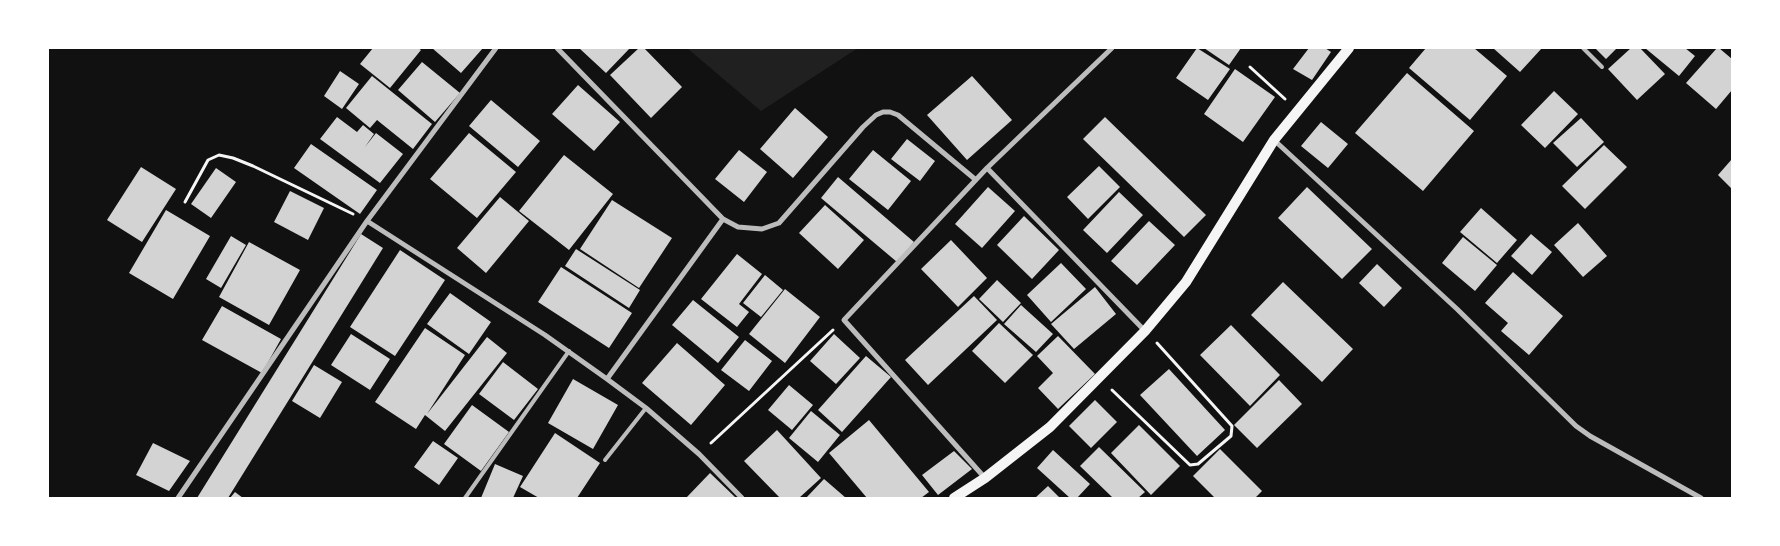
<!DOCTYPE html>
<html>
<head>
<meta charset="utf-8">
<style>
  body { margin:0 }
  #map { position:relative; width:1780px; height:546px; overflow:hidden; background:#111; font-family:"Public Sans",sans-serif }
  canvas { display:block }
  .frame { position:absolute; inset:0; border:49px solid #fff; pointer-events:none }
</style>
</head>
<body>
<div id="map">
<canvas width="1780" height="546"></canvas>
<div class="frame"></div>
</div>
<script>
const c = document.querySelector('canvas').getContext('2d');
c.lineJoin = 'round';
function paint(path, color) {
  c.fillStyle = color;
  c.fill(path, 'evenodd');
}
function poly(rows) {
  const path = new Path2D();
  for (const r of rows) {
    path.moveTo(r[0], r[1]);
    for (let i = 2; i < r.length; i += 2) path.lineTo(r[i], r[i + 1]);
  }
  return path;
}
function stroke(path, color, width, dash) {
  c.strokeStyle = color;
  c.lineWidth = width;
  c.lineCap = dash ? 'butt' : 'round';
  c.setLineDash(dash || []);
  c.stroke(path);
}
const green = poly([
  [687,48,858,48,761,111]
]);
const building = poly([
  [373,48,418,48,421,50,390,88,360,64],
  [432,48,483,48,461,73],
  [579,48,630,48,606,73],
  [639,48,644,48,682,87,651,118,610,75],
  [1197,48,1230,69,1208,100,1176,78],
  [1204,48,1241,48,1229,65],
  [1309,48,1325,48,1331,52,1312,80,1293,69],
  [1426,48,1474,48,1507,76,1470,120,1409,68],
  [1493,48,1542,48,1520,72],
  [1595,48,1617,48,1606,59],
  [1631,48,1640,48,1665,74,1637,100,1608,69],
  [1645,48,1685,48,1695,56,1679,76],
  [1717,48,1719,48,1732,59,1732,90,1716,109,1686,83],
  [422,62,460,93,435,122,398,90],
  [1235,69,1275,97,1243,142,1204,114],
  [340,71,359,84,342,109,324,96],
  [1407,73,1474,131,1423,191,1355,133],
  [372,76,432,124,413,149,377,120,370,128,346,108],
  [972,76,1012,120,967,160,927,115],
  [578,85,620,122,594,151,552,114],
  [1554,91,1578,114,1545,148,1521,125],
  [491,100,540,141,518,167,469,126],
  [795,108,828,137,793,178,760,149],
  [337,117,357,132,363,125,374,134,365,147,376,133,403,154,380,183,320,139],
  [1105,117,1206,215,1184,237,1083,139],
  [1581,118,1604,142,1577,167,1553,143],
  [1321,122,1348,144,1328,168,1301,146],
  [469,133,516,172,477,218,430,179],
  [907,139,935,161,920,181,891,159],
  [311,144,377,190,360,214,294,168],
  [1604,145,1627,167,1585,209,1562,186],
  [739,150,767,172,744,202,715,179],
  [873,150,911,181,888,210,849,179],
  [564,155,613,194,569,250,519,211],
  [1732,159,1732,189,1718,175],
  [1099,166,1120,187,1088,219,1067,197],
  [141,167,176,189,142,242,107,220],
  [216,168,236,182,211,218,191,204],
  [838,177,914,242,897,262,821,198],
  [988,187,1015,211,982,248,955,224],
  [1307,187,1372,249,1342,279,1278,218],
  [290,191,324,208,308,240,274,222],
  [1119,192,1143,215,1107,253,1083,230],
  [500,197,529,221,486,273,457,248],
  [612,200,672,238,639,288,580,249],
  [825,205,864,240,838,269,799,233],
  [1481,208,1517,240,1497,263,1460,232],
  [166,210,210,236,173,299,129,273],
  [1024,216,1059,250,1032,279,997,245],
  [1149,221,1175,245,1137,285,1111,261],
  [1578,223,1607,256,1583,277,1554,245],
  [361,234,383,248,228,498,197,498],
  [1531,234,1552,252,1532,275,1511,256],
  [231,236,246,245,221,288,206,279],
  [1463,237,1497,265,1475,291,1442,263],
  [951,240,987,278,958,307,921,269],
  [249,242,300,270,269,325,219,297],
  [576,249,640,290,629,308,565,266],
  [400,250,445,280,395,356,350,327],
  [737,254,762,274,739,304,749,312,737,327,701,299],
  [1061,263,1086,289,1051,322,1027,295],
  [1377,264,1402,288,1384,307,1359,283],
  [561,267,632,313,609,348,538,302],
  [1513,272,1563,316,1529,355,1501,331,1508,323,1485,303],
  [765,275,783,290,761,317,743,303],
  [997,280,1021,303,1003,322,979,299],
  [1283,282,1353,349,1322,382,1251,315],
  [1095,287,1116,314,1074,349,1051,324],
  [785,289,820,317,785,363,749,334],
  [450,293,491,322,469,354,427,324],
  [974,296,997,320,928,385,905,360],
  [693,300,739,337,718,363,672,325],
  [1021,305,1053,334,1036,352,1004,324],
  [222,306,281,339,262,373,202,340],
  [999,323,1033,355,1005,383,972,351],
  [1231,325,1280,375,1250,406,1200,355],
  [425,328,465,355,427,414,487,337,507,353,445,431,425,415,416,429,375,402],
  [351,334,390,359,370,390,331,365],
  [834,334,860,358,836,384,810,361],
  [1058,336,1095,374,1058,409,1038,388,1053,373,1037,356],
  [745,340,772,361,749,391,721,370],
  [677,343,725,385,691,425,642,383],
  [866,356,891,377,842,432,818,410],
  [503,362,538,389,514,420,479,394],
  [314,365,342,382,320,418,292,401],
  [1169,369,1225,430,1197,456,1140,395],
  [573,379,618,405,593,449,548,423],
  [1279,380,1302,404,1257,448,1234,425],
  [789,385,813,405,792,430,768,410],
  [1095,400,1117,422,1091,448,1069,426],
  [472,405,509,432,481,471,444,444],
  [811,411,840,435,818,462,789,438],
  [869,420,929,492,921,498,867,498,829,453],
  [1139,425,1180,466,1151,495,1111,453],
  [777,430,821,478,799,498,780,498,744,461],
  [555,433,600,463,577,498,539,498,520,487],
  [433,441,458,458,439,485,414,467],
  [153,443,190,461,169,491,136,475],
  [1099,447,1145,492,1138,498,1113,498,1080,466],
  [1220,449,1262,491,1255,498,1215,498,1193,476],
  [1053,450,1090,484,1077,498,1070,498,1037,468],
  [954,451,972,469,938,495,922,475],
  [495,464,523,476,513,498,481,498],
  [710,473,736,498,686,498],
  [824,479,846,498,806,498],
  [1048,486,1060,498,1035,498],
  [235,492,243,498,230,498]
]);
const path = poly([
  [1250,67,1285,99],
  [185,202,208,160,219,155,233,158,253,166,353,214],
  [1112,390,1190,465,1198,464,1231,436,1232,426,1157,343],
  [711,443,833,330]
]);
const service = poly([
  [1583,48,1602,67],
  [605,460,646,408],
  [465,498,569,351]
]);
const minor = poly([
  [557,48,723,219,738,227,762,229,779,223,863,127,876,115,883,112,890,112,898,115,976,180],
  [1274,140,1457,309,1576,426,1590,436,1701,498],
  [987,168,1112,48],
  [367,221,496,48],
  [607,379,723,219],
  [985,478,844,320,987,168,1145,331],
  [178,498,367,221,545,335,607,379,646,408,699,454,742,498]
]);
const secondary = poly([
  [954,498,985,478,1050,427,1145,331,1186,282,1274,140,1349,48]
]);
paint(green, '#202020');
paint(building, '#d3d3d3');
stroke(path, '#f5f5f5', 3);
stroke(service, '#bcbcbc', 4);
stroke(minor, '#bcbcbc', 5);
stroke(secondary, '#f5f5f5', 10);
</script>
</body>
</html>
